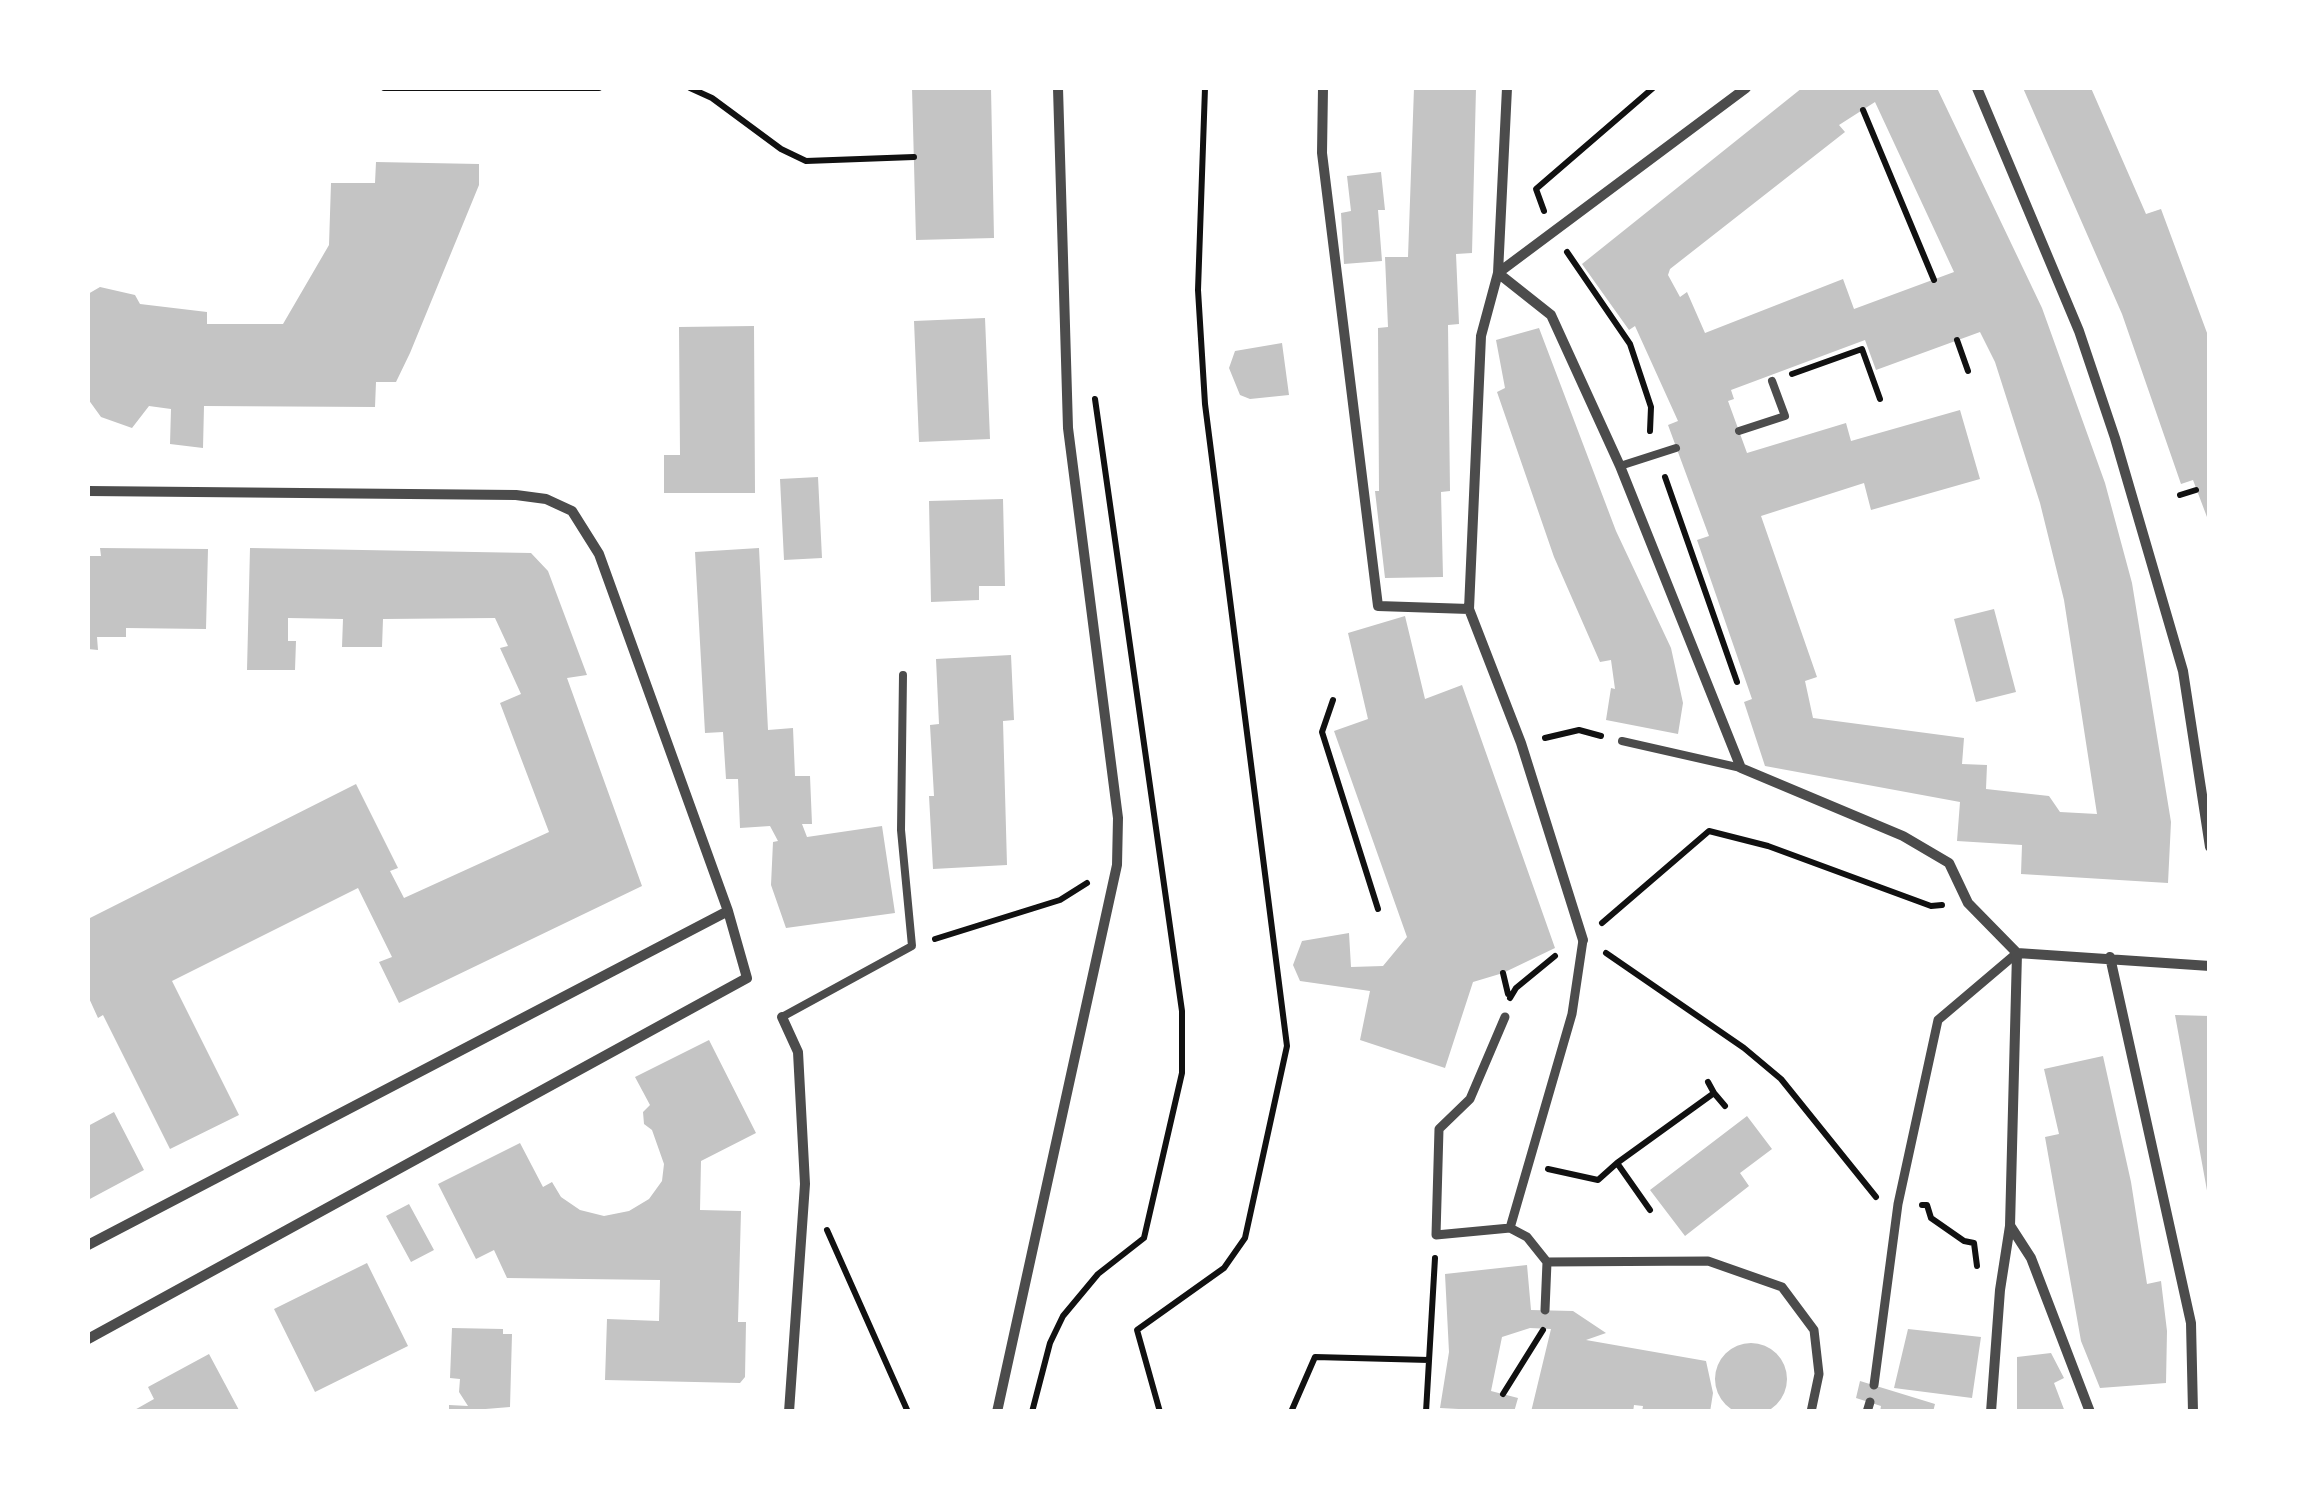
<!DOCTYPE html>
<html>
<head>
<meta charset="utf-8">
<style>
  body { margin:0 }
  #map { position:relative; width:2297px; height:1499px; overflow:hidden; background:#fff; font-family:Overpass,sans-serif }
  canvas { display:block }
  .frame { position:absolute; inset:0; border:90px solid #fff; pointer-events:none }
</style>
</head>
<body>
<div id="map">
<canvas width="2297" height="1499"></canvas>
<div class="frame"></div>
</div>
<script>
const c = document.querySelector('canvas').getContext('2d');
c.lineJoin = 'round';
function paint(path, color) {
  c.fillStyle = color;
  c.fill(path, 'evenodd');
}
function poly(rows) {
  const path = new Path2D();
  for (const r of rows) {
    if (r.length === 3) {
      path.moveTo(r[0] + r[2], r[1]);
      path.arc(r[0], r[1], r[2], 0, 2 * Math.PI);
      continue;
    }
    path.moveTo(r[0], r[1]);
    for (let i = 2; i < r.length; i += 2) path.lineTo(r[i], r[i + 1]);
  }
  return path;
}
function stroke(path, color, width, dash) {
  c.strokeStyle = color;
  c.lineWidth = width;
  c.lineCap = dash ? 'butt' : 'round';
  c.setLineDash(dash || []);
  c.stroke(path);
}
const building = poly([
  [912,88,991,88,994,238,916,240],
  [1414,88,1476,88,1472,253,1456,254,1459,324,1448,325,1450,491,1441,492,1443,577,1385,578,1375,491,1379,491,1378,328,1388,327,1385,257,1408,257],
  [1802,88,1937,88,2042,308,2105,483,2132,583,2171,822,2168,883,2021,874,2022,845,1957,841,1960,802,1765,766,1744,702,1752,699,1697,540,1709,536,1668,425,1678,421,1635,326,1629,330,1582,264],
  [1875,102,1954,272,1854,309,1843,279,1705,333,1687,292,1680,297,1668,275,1670,269,1845,132,1839,125],
  [1980,332,1995,362,2040,503,2064,600,2097,814,2060,812,2049,796,1986,789,1987,765,1962,764,1964,738,1813,718,1805,681,1817,677,1761,516,1864,483,1871,510,1980,479,1960,410,1851,441,1846,423,1747,453,1728,401,1734,399,1731,390,1865,340,1876,370],
  [2023,88,2091,88,2146,214,2161,209,2210,341,2210,525,2193,480,2181,484,2122,314],
  [376,162,479,164,479,185,410,353,396,382,376,382,375,407,204,406,203,448,170,444,171,409,149,406,132,428,101,417,88,399,88,294,100,287,135,295,140,304,207,312,207,324,283,324,329,245,331,183,375,183],
  [1381,172,1385,210,1378,210,1382,261,1344,264,1341,213,1351,211,1347,176],
  [985,318,990,439,919,442,914,321],
  [754,326,755,493,664,493,664,455,680,455,679,327],
  [1539,328,1616,531,1671,648,1683,703,1678,734,1606,720,1611,688,1615,689,1611,660,1600,662,1554,557,1497,392,1505,388,1496,340],
  [1282,343,1289,395,1250,399,1240,395,1229,368,1235,351],
  [818,477,822,558,784,560,780,479],
  [1003,499,1005,586,979,586,979,600,931,602,929,501],
  [100,548,208,549,206,629,126,628,126,637,97,637,98,650,88,649,88,556,101,556],
  [250,548,531,553,548,571,587,675,567,678,642,886,399,1003,379,962,392,957,358,888,172,981,239,1115,170,1149,103,1015,98,1018,88,996,88,919,356,784,398,868,390,871,404,898,549,832,500,703,521,694,500,648,508,646,495,618,383,619,382,647,342,647,343,619,288,618,288,641,296,641,295,670,247,670],
  [759,548,768,730,793,728,795,776,810,776,812,824,802,824,807,837,882,826,895,913,786,928,771,885,773,842,778,841,770,826,740,828,738,779,726,779,723,732,705,733,695,552],
  [1994,609,2016,692,1976,702,1954,619],
  [1405,616,1425,699,1462,685,1555,948,1503,973,1473,982,1445,1068,1360,1040,1370,991,1300,981,1293,965,1302,941,1349,933,1351,967,1383,966,1407,937,1334,731,1368,719,1348,633],
  [1011,655,1014,720,1003,721,1007,865,933,869,929,796,934,796,930,725,939,724,936,659],
  [2175,1015,2210,1016,2210,1196,2208,1196],
  [709,1040,756,1133,701,1161,700,1210,741,1211,738,1322,746,1322,745,1377,740,1383,605,1380,607,1319,659,1321,660,1280,507,1278,494,1250,476,1259,438,1184,520,1143,543,1187,552,1182,561,1197,580,1210,604,1216,629,1211,649,1199,662,1181,664,1164,652,1130,644,1124,643,1112,650,1105,635,1077],
  [2103,1056,2131,1182,2147,1284,2161,1281,2167,1331,2166,1383,2100,1388,2081,1341,2045,1137,2059,1134,2044,1069],
  [114,1112,144,1170,88,1200,88,1126],
  [1747,1116,1772,1149,1740,1173,1749,1186,1685,1236,1650,1190],
  [409,1204,434,1250,411,1262,386,1216],
  [367,1263,408,1346,315,1392,274,1309],
  [1527,1265,1531,1310,1573,1311,1606,1333,1586,1340,1706,1361,1713,1393,1710,1412,1642,1412,1643,1406,1634,1405,1633,1412,1531,1412,1551,1329,1530,1328,1502,1337,1491,1391,1518,1398,1514,1412,1440,1408,1449,1352,1445,1274],
  [452,1328,503,1329,503,1334,512,1334,510,1407,449,1412,449,1405,468,1406,459,1392,460,1379,450,1378],
  [1908,1329,1981,1337,1972,1398,1894,1388],
  [1751,1379,36],
  [2051,1353,2064,1378,2054,1383,2065,1412,2017,1412,2017,1357],
  [209,1354,240,1412,131,1412,154,1399,148,1387],
  [1860,1381,1935,1404,1933,1412,1880,1412,1881,1406,1856,1398]
]);
const path = poly([
  [384,88,599,88],
  [690,88,712,98,781,149,806,161,914,157],
  [1863,110,1934,280],
  [1544,211,1536,189,1653,88],
  [1567,252,1630,344,1651,407,1650,431],
  [1957,340,1968,371],
  [1792,374,1862,349,1880,399],
  [1665,477,1737,682],
  [2180,495,2196,490],
  [1333,700,1322,732,1378,909],
  [1545,738,1579,730,1601,736],
  [1602,923,1709,831,1768,846,1931,906,1942,905],
  [935,939,1060,900,1087,883],
  [1606,953,1744,1048,1781,1079,1876,1197],
  [1503,973,1508,994],
  [1510,998,1516,988,1555,956],
  [1714,1093,1725,1106],
  [1617,1163,1714,1093,1708,1082],
  [1548,1169,1598,1180,1617,1163,1650,1210],
  [1922,1205,1927,1205,1931,1218,1964,1241,1974,1243,1977,1266],
  [827,1230,908,1412],
  [1503,1394,1543,1330],
  [1032,1412,1050,1343,1063,1316,1098,1274,1144,1238,1182,1073,1182,1011,1095,399],
  [1160,1412,1137,1330,1224,1268,1245,1238,1287,1046,1205,404,1198,290,1205,88],
  [1291,1412,1315,1357,1429,1360],
  [1426,1412,1435,1258]
]);
const service = poly([
  [1739,431,1785,416,1772,381],
  [1620,466,1676,448],
  [1622,741,1741,768],
  [782,1017,912,946,901,830,903,675]
]);
const pedestrian = poly([
  [1505,1017,1470,1099,1439,1129,1436,1235,1510,1228,1527,1237,1547,1262,1545,1310],
  [1510,1228,1572,1014,1583,940],
  [1547,1262,1708,1261,1782,1287,1814,1330,1819,1374,1811,1412],
  [1874,1385,1898,1204,1938,1020,2017,953],
  [1867,1412,1870,1402]
]);
const minor = poly([
  [1323,88,1322,153,1378,606,1469,609],
  [1507,88,1498,273,1746,88],
  [1977,88,2079,331,2115,438,2183,671,2210,847],
  [88,491,516,495,546,499,572,511,599,554,728,911,747,978,88,1339],
  [1583,940,1521,743,1469,609,1481,336,1498,273,1551,315,1620,466,1741,768,1903,836,1949,863,1968,903,2017,953,2210,966],
  [2110,957,2191,1323,2193,1412],
  [782,1017,798,1052,805,1184,789,1412],
  [2011,1227,2031,1258,2090,1412],
  [88,1245,728,911],
  [997,1412,1117,865,1118,818,1068,428,1058,88],
  [1991,1412,2000,1290,2010,1226,2017,953]
]);
paint(building, '#c4c4c4');
stroke(path, '#111', 6);
stroke(service, '#4c4c4c', 8);
stroke(pedestrian, '#4c4c4c', 9);
stroke(minor, '#4c4c4c', 10);
</script>
</body>
</html>
